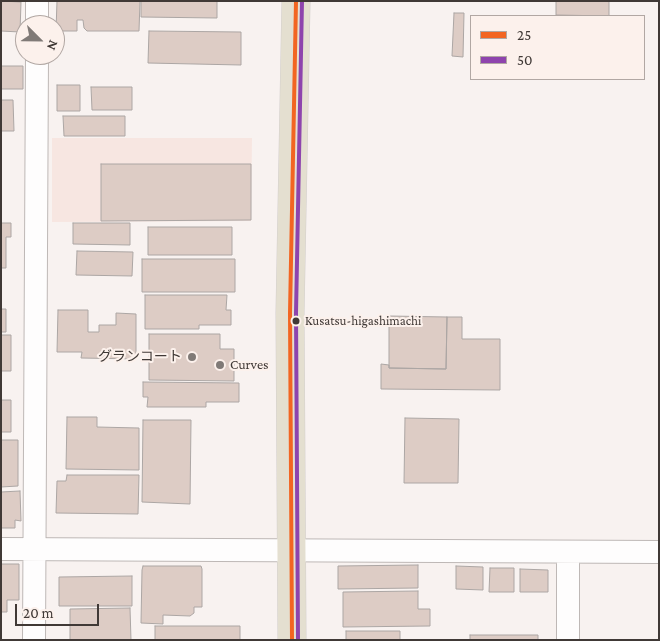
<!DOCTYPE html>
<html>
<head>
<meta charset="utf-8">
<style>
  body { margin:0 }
  #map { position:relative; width:660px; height:641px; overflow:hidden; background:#f8f2f0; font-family:"Crimson Pro",serif }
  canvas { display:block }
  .frame { position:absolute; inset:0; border:2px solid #403936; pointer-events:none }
  .legend { position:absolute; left:470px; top:15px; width:175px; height:65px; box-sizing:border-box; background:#fcf1ec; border:1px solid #b1a7a3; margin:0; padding:6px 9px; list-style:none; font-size:15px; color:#403936 }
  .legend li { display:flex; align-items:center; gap:10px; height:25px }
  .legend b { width:25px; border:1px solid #b1a7a3 }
  .north { position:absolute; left:15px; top:15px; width:50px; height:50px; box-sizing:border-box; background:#fcf1ec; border:1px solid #b1a7a3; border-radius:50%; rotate:113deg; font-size:14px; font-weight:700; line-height:20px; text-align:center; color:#403936 }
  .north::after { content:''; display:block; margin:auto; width:18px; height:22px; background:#807a77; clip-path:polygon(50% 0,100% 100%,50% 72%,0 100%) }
  .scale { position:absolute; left:15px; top:604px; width:84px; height:22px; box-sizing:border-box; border:2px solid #403936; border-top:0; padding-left:6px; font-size:15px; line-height:18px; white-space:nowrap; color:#403936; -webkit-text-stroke:4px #fcf1ec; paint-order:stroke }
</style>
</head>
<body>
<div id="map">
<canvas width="660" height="641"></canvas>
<div class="frame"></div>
<ul class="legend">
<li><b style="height:6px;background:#f26522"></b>25</li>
<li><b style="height:6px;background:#8e44ad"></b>50</li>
</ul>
<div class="north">N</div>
<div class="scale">20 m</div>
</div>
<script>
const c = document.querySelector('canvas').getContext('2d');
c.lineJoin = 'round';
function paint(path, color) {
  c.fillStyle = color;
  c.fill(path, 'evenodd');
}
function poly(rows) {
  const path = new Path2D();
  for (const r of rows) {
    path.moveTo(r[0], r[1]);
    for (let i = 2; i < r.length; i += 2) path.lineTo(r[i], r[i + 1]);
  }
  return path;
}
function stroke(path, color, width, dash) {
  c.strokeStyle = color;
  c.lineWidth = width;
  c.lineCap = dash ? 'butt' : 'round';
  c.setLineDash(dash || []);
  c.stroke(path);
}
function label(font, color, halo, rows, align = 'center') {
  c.font = font + ' "Crimson Pro","Noto Sans JP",serif';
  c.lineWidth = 4;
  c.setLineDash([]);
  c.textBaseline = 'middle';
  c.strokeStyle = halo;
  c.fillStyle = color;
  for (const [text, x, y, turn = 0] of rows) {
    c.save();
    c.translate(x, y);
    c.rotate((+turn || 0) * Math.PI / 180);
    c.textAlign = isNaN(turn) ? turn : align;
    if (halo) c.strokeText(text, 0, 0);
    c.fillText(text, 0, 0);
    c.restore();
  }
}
const commercial = poly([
  [52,138,252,138,251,221,52,222]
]);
const building = poly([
  [1,1,21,2,20,32,1,31,1,1],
  [57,1,140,1,139,31,87,31,84,28,83,20,77,20,77,31,56,31,57,1],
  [141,1,217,1,217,18,141,17,141,1],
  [556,1,609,1,609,16,556,15,556,1],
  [454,13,464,13,463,57,452,56,454,13],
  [149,31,241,32,241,65,148,63,149,31],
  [1,66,23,66,23,89,1,89,1,66],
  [57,85,80,85,80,111,57,111,57,85],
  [91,87,132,87,132,110,92,110,91,87],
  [1,100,13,100,14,131,1,131,1,100],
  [63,116,125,116,125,136,64,136,63,116],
  [101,164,251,164,251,220,101,221,101,164],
  [1,223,11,223,11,237,6,237,6,268,1,268,1,223],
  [73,223,130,223,130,245,73,244,73,223],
  [148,227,232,227,232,255,148,255,148,227],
  [77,251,133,252,132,276,76,275,77,251],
  [142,259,235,259,235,292,142,292,142,259],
  [145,295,227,295,226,310,231,310,231,325,199,325,199,329,145,329,145,295],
  [1,309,6,309,6,332,1,332,1,309],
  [58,310,88,310,88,332,99,332,99,325,116,325,116,313,136,314,136,359,81,358,82,352,57,352,58,310],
  [389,316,447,317,446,369,389,368,389,316],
  [447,317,462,317,462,339,500,339,500,390,381,389,381,364,389,365,389,368,446,369,447,317],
  [149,334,220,334,220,349,234,349,234,381,149,380,149,334],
  [1,335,11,335,11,371,1,371,1,335],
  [143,382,239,383,239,402,206,402,206,407,147,407,148,397,143,397,143,382],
  [1,400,11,400,11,432,1,432,1,400],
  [67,417,97,417,97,427,139,428,139,470,66,469,67,417],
  [405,418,459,419,458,483,404,483,405,418],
  [143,420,191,420,190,504,142,502,143,420],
  [1,440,18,440,18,486,1,487,1,440],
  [67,475,139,475,138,514,56,513,57,481,66,481,67,475],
  [20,491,21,521,15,520,15,528,1,528,1,492,20,491],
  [1,564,19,564,19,600,7,600,7,612,1,612,1,564],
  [418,565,418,588,338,589,338,566,418,565],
  [143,566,201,566,202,569,202,607,194,607,194,613,190,616,163,615,163,624,141,623,142,570,143,566],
  [456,566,483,567,483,590,456,589,456,566],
  [490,568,514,568,514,592,489,592,490,568],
  [520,569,548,570,548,592,520,592,520,569],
  [132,576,132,606,59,606,59,577,132,576],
  [418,591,418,609,430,609,430,626,343,627,343,592,418,591],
  [130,608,131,640,70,640,70,609,130,608],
  [155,626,240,626,240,640,155,640,155,626],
  [346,631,400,631,400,640,346,640,346,631],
  [470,635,538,635,538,640,470,640,470,635]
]);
const street = poly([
  [37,25,37,1],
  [1,549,659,552],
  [34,640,37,55],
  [568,640,568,553]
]);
const highway = poly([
  [292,640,290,313,296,1]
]);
const bus1 = poly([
  [292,640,290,313,296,1]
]);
const bus2 = poly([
  [298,640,296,313,302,1]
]);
const markers = [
  [296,321,4.5,"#403936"],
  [192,357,5,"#807a77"],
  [220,365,5,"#807a77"]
];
const busNames = [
  ["Kusatsu-higashimachi",305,321]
];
const poiNames = [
  ["グランコート",182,357],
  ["Curves",230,365,"left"]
];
paint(commercial, '#f7e6e1');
paint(building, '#ddccc5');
stroke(building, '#aca6a4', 1);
stroke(street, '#beb8b6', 24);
stroke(highway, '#d3cfcd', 29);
stroke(street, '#fefdfd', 22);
stroke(highway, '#e4dfd0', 28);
stroke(bus1, '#f26522', 4);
stroke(bus2, '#8e44ad', 4);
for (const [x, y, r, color] of markers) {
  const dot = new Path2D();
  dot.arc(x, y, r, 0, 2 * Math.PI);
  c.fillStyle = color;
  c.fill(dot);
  stroke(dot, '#fcf1ec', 2);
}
label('13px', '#403936', '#fcf1ec', busNames, 'left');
label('14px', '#403936', '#fcf1ec', poiNames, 'right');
</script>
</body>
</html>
